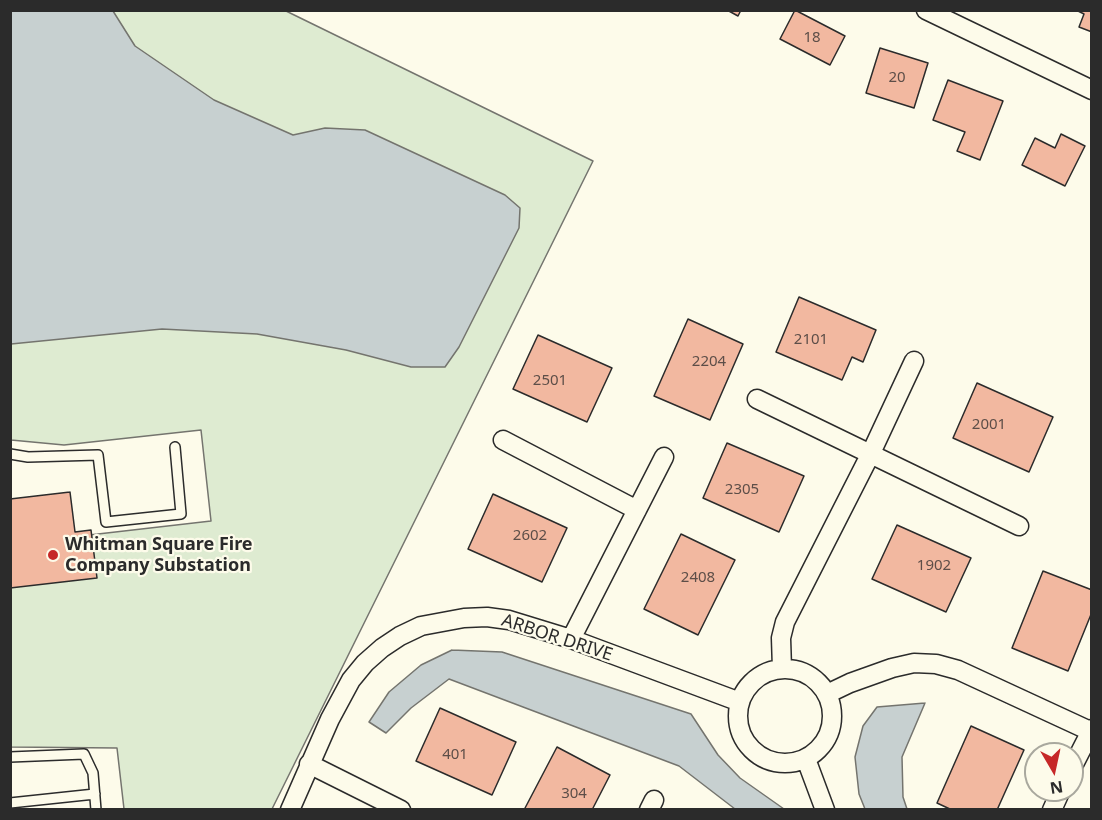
<!DOCTYPE html>
<html>
<head>
<meta charset="utf-8">
<style>
  body { margin:0 }
  #map { position:relative; width:1102px; height:820px; overflow:hidden; background:#fdfbea; font-family:"Noto Sans",sans-serif }
  canvas { display:block }
  .frame { position:absolute; inset:0; border:12px solid #2b2b2b; pointer-events:none }
  .north { position:absolute; left:1024px; top:742px; width:60px; height:60px; box-sizing:border-box; background:#fdfbea; border:2px solid #a9a89e; border-radius:50%; rotate:171deg; font-size:16px; font-weight:700; line-height:24px; text-align:center; color:#2b2b2b }
  .north::after { content:''; display:block; margin:auto; width:21px; height:27px; background:#c62828; clip-path:polygon(50% 0,100% 100%,50% 72%,0 100%) }
</style>
</head>
<body>
<div id="map">
<canvas width="1102" height="820"></canvas>
<div class="frame"></div>
<div class="north">N</div>
</div>
<script>
const c = document.querySelector('canvas').getContext('2d');
c.lineJoin = 'round';
function paint(path, color) {
  c.fillStyle = color;
  c.fill(path, 'evenodd');
}
function poly(rows) {
  const path = new Path2D();
  for (const r of rows) {
    if (r.length === 3) {
      path.moveTo(r[0] + r[2], r[1]);
      path.arc(r[0], r[1], r[2], 0, 2 * Math.PI);
      continue;
    }
    path.moveTo(r[0], r[1]);
    for (let i = 2; i < r.length; i += 2) path.lineTo(r[i], r[i + 1]);
  }
  return path;
}
function stroke(path, color, width, dash) {
  c.strokeStyle = color;
  c.lineWidth = width;
  c.lineCap = dash ? 'butt' : 'round';
  c.setLineDash(dash || []);
  c.stroke(path);
}
function label(font, color, halo, rows, align = 'center') {
  c.font = font + ' "Noto Sans",sans-serif';
  c.lineWidth = 4.5;
  c.setLineDash([]);
  c.textBaseline = 'middle';
  c.strokeStyle = halo;
  c.fillStyle = color;
  for (const [text, x, y, turn = 0] of rows) {
    c.save();
    c.translate(x, y);
    c.rotate((+turn || 0) * Math.PI / 180);
    c.textAlign = isNaN(turn) ? turn : align;
    if (halo) c.strokeText(text, 0, 0);
    c.fillText(text, 0, 0);
    c.restore();
  }
}
const green = poly([
  [11,11,286,11,593,161,272,809,124,809,117,748,11,747,11,544,211,521,201,430,64,445,11,440,11,11]
]);
const water = poly([
  [11,10,113,11,135,46,214,100,293,135,325,128,365,130,505,195,520,208,519,228,459,347,445,367,411,367,346,350,257,334,162,329,11,344,11,10],
  [452,650,502,652,691,714,718,755,740,778,784,809,735,809,679,766,449,679,411,708,386,733,369,722,389,692,421,665,452,650],
  [925,703,902,757,903,797,907,809,865,809,859,794,855,757,863,726,877,707,925,703]
]);
const building = poly([
  [727,10,741,10,738,16,727,10],
  [795,10,845,36,830,65,780,39,795,10],
  [1076,10,1092,10,1092,32,1079,27,1084,14,1076,10],
  [880,48,928,63,914,108,866,93,880,48],
  [948,80,1003,101,980,160,957,151,965,132,933,120,948,80],
  [1061,134,1085,146,1065,186,1022,165,1035,138,1055,148,1061,134],
  [799,297,876,330,863,362,852,357,842,380,776,352,799,297],
  [688,319,743,344,710,420,654,396,688,319],
  [538,335,612,368,587,422,513,389,538,335],
  [977,383,1053,417,1029,472,953,438,977,383],
  [727,443,804,476,779,532,703,498,727,443],
  [70,492,75,532,91,530,97,578,10,588,10,499,70,492],
  [493,494,567,528,542,582,468,549,493,494],
  [897,525,971,558,946,612,872,579,897,525],
  [681,534,735,560,698,635,644,609,681,534],
  [1043,571,1092,590,1092,612,1068,671,1012,648,1043,571],
  [440,708,516,742,492,795,416,761,440,708],
  [971,726,1024,750,997,810,952,810,937,803,971,726],
  [557,747,610,775,592,810,524,810,557,747]
]);
const lane = poly([
  [10,454,28,457,98,455,106,522,181,514,175,447],
  [10,757,84,754,93,773,96,810],
  [10,803,95,794]
]);
const street = poly([
  [926,10,1092,90],
  [757,399,1019,526],
  [503,440,637,510],
  [571,639,664,457],
  [785,716,47],
  [782,669,781,638,785,622,871,453,914,361],
  [827,694,850,683,892,668,914,663,936,664,958,670,1090,731],
  [806,759,825,810],
  [309,764,401,810],
  [1072,768,1092,729],
  [290,810,330,719,351,680,365,663,382,648,400,636,421,626,464,618,487,617,509,620,571,639,740,702],
  [649,810,654,800],
  [1052,810,1061,790]
]);
const markers = [
  [53,555,6,"#c62828"]
];
const numberNames = [
  ["18",812,38],
  ["20",897,78],
  ["2101",811,340],
  ["2204",709,362],
  ["2501",550,381],
  ["2001",989,425],
  ["2305",742,490],
  ["2602",530,536],
  ["1902",934,566],
  ["2408",698,578],
  ["401",455,755],
  ["304",574,794]
];
const poiNames = [
  ["Whitman Square Fire",65,545],
  ["Company Substation",65,566]
];
const streetNames = [
  ["ARBOR DRIVE",557,638,18]
];
paint(green, '#deebd1');
stroke(green, '#74746e', 1.5);
paint(water, '#c7d0d0');
stroke(water, '#74746e', 1.5);
paint(building, '#f2b8a0');
stroke(building, '#2b2b2b', 1.5);
stroke(lane, '#2b2b2b', 12);
stroke(street, '#2b2b2b', 21);
stroke(lane, '#fdfbea', 9);
stroke(street, '#fdfbea', 18);
for (const [x, y, r, color] of markers) {
  const dot = new Path2D();
  dot.arc(x, y, r, 0, 2 * Math.PI);
  c.fillStyle = color;
  c.fill(dot);
  stroke(dot, '#fdfbea', 2);
}
label('15px', '#5d4e48', null, numberNames);
label('bold 18px', '#2b2b2b', '#fdfbea', poiNames, 'left');
label('18px', '#2b2b2b', '#fdfbea', streetNames);
</script>
</body>
</html>
